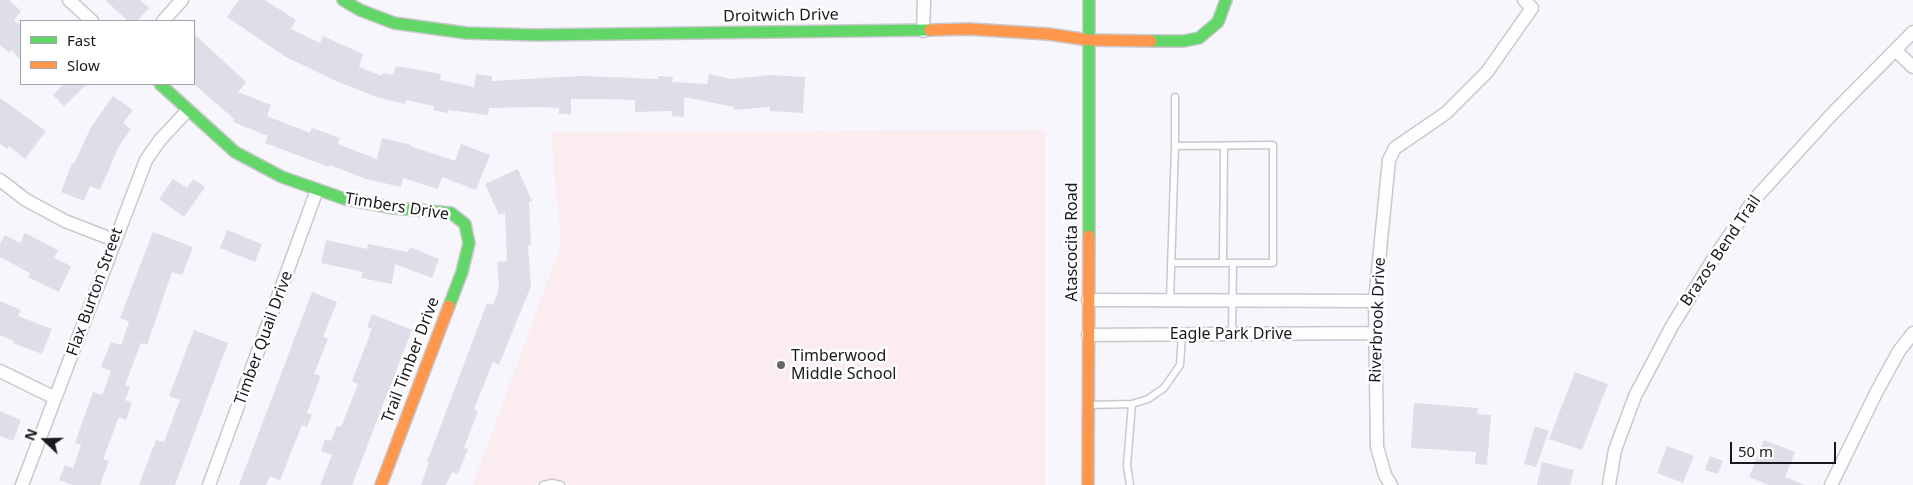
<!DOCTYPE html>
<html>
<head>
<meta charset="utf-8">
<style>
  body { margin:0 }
  #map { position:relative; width:1913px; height:485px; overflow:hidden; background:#f6f6fc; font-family:"Noto Sans",sans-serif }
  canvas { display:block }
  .legend { position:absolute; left:20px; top:20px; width:175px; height:65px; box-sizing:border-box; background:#fff; border:1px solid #a3a3a5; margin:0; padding:6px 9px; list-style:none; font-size:15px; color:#19191d }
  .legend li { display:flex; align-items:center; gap:10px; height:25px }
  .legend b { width:25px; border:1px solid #a3a3a5 }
  .north { position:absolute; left:20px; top:415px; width:50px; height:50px; -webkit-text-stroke:4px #fff; paint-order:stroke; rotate:291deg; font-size:14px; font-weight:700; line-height:20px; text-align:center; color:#19191d }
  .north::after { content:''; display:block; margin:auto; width:18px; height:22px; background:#19191d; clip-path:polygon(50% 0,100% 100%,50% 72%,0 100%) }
  .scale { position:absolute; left:1730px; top:442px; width:106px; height:22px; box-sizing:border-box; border:2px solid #19191d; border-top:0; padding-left:6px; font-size:15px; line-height:18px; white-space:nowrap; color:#19191d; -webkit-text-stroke:4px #fff; paint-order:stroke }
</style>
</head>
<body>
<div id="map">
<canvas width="1913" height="485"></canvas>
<ul class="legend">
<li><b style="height:6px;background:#63d668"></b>Fast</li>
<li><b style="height:6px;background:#ff974d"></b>Slow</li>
</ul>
<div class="north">N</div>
<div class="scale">50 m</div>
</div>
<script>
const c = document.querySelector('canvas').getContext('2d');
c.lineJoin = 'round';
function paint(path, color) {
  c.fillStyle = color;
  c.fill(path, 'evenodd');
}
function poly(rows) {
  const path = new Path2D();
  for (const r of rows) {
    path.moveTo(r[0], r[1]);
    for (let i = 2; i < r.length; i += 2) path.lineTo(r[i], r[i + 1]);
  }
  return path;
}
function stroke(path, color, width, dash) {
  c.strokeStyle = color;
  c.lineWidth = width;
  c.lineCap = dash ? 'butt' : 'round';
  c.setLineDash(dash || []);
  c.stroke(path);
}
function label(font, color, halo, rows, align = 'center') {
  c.font = font + ' "Noto Sans",sans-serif';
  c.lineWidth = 5;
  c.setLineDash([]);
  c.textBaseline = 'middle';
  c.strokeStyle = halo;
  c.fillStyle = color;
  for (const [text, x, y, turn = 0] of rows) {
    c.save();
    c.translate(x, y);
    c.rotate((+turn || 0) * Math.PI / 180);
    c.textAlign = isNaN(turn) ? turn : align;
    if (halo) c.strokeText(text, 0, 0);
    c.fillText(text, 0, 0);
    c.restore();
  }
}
const education = poly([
  [1045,130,1045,485,473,485,561,244,551,132]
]);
const building = poly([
  [0,0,9,0,21,11,14,20,21,26,21,60,11,50,9,53,0,45],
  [105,0,140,0,149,8,137,21,128,21],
  [239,0,265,0,296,20,291,29,320,43,323,36,363,54,359,67,382,76,383,73,393,75,396,66,441,74,440,80,474,87,476,74,492,76,492,81,581,76,658,79,658,76,673,77,672,82,707,84,709,74,732,79,770,75,805,77,803,113,770,111,770,107,734,110,734,107,684,97,684,117,672,116,672,111,635,112,635,100,606,99,571,99,571,114,559,114,559,108,537,107,489,108,488,115,448,110,448,113,433,110,434,106,406,100,405,104,377,97,336,81,286,57,227,17],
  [194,34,246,82,238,92,271,105,267,116,310,133,312,128,340,138,338,144,377,159,382,138,411,145,410,146,455,161,461,144,490,155,476,190,442,177,438,189,403,178,401,187,366,179,330,165,329,167,265,143,268,136,233,122,234,119,194,84],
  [63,84,87,84,64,106,53,95],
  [113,96,133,110,123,123,131,129,119,146,100,190,90,186,84,201,61,192,72,163,74,164,91,127],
  [0,98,46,131,25,159,9,146,7,149,0,144],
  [518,169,532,201,529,202,531,245,528,245,531,286,499,365,493,362,474,409,478,411,464,448,468,449,458,474,452,472,446,485,421,485,429,463,427,462,487,303,493,305,499,289,497,262,507,261,505,213,499,215,485,184],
  [173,179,187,188,193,179,205,187,184,217,159,199],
  [227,230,262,244,255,262,220,248],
  [153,232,193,247,182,275,172,272,147,345,141,343,125,385,130,387,125,400,132,403,126,420,119,417,103,459,109,461,100,485,73,485,59,480,65,465,73,468,81,445,75,443,93,392,102,395,111,371,101,367,111,342,121,345,129,322,120,318],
  [25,233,58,250,54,258,71,266,59,292,28,277,30,273,0,257,0,244,5,235,20,243],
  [326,240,367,249,368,244,408,252,410,247,439,259,432,278,395,264,392,284,361,278,363,272,321,263],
  [312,292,337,302,323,337,328,339,314,374,321,376,307,413,312,415,307,427,302,425,280,480,270,476,266,485,239,485],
  [0,301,21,310,18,316,52,329,42,354,13,343,14,341,0,335],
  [372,314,412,330,352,485,320,485,332,455,321,451,325,439,331,441,337,426,341,427,358,384,352,381,372,329,367,327],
  [194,330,228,343,175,485,139,485,156,440,164,442,180,400,169,396],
  [1575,372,1608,384,1582,450,1549,439],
  [1414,403,1478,408,1477,414,1491,415,1487,465,1475,464,1476,452,1411,448],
  [0,411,21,420,13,441,0,436],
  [1535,426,1549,431,1536,467,1524,464],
  [1764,440,1795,452,1785,477,1805,485,1769,485,1749,477],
  [1667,446,1694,456,1683,483,1657,473],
  [1710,456,1723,461,1718,474,1705,470],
  [1542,462,1574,470,1570,485,1537,485]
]);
const lane = poly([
  [1175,97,1175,146],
  [1171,263,1233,263],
  [1223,263,1224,146],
  [1170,300,1175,146,1273,145,1273,263,1233,263,1232,334],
  [1089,405,1132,404,1148,399,1164,388,1180,365,1182,334],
  [543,485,552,483,561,485],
  [1130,485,1127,465,1132,404]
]);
const street = poly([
  [69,0,92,21],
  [163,21,182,0],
  [923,31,924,0],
  [1896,51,1913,67],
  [0,180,26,200,65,221,114,240],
  [1088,300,1375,301],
  [1088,335,1375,333],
  [0,371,55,398],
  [22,485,146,160,160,140,188,110],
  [209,485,317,190],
  [1391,485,1385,475,1377,447,1375,301,1389,160,1395,148,1446,113,1487,72,1532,8,1524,0],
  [1609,485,1615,450,1635,396,1672,326,1714,258,1753,201,1832,114,1913,32],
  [1831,485,1877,391,1899,351,1913,333]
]);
const fast = poly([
  [343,0,360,10,394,23,466,33,536,35,930,30],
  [1151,41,1184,41,1199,38,1218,22,1226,0],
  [160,84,235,152,282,177,345,199,394,208,451,213,465,224,469,243,462,272,449,306],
  [1089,236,1089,0]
]);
const slow = poly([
  [930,30,969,29,1048,34,1089,40,1151,41],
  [381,485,449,306],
  [1088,485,1089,236]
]);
const markers = [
  [781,365,5,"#66666b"]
];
const streetNames = [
  ["Droitwich Drive",781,16,-1],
  ["Timbers Drive",397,207,9],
  ["Atascocita Road",1072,242,-90],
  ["Brazos Bend Trail",1721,251,-56],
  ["Flax Burton Street",95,292,-70],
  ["Riverbrook Drive",1378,320,-88],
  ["Eagle Park Drive",1231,334],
  ["Timber Quail Drive",264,338,-70],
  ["Trail Timber Drive",411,360,-69]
];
const poiNames = [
  ["Timberwood",791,356],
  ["Middle School",791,374]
];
paint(education, '#fbecef');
paint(building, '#dedee9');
stroke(lane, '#c8c8cd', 9);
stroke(street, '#c8c8cd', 15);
stroke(fast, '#c8c8cd', 14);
stroke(slow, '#c8c8cd', 14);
stroke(lane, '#fefeff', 6);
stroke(street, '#fefeff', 12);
stroke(fast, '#63d668', 11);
stroke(slow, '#ff974d', 11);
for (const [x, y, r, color] of markers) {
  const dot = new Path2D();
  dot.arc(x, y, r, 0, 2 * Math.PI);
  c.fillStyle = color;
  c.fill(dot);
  stroke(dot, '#fff', 2);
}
label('16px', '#19191d', '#fff', streetNames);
label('16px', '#19191d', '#fff', poiNames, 'left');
</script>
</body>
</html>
